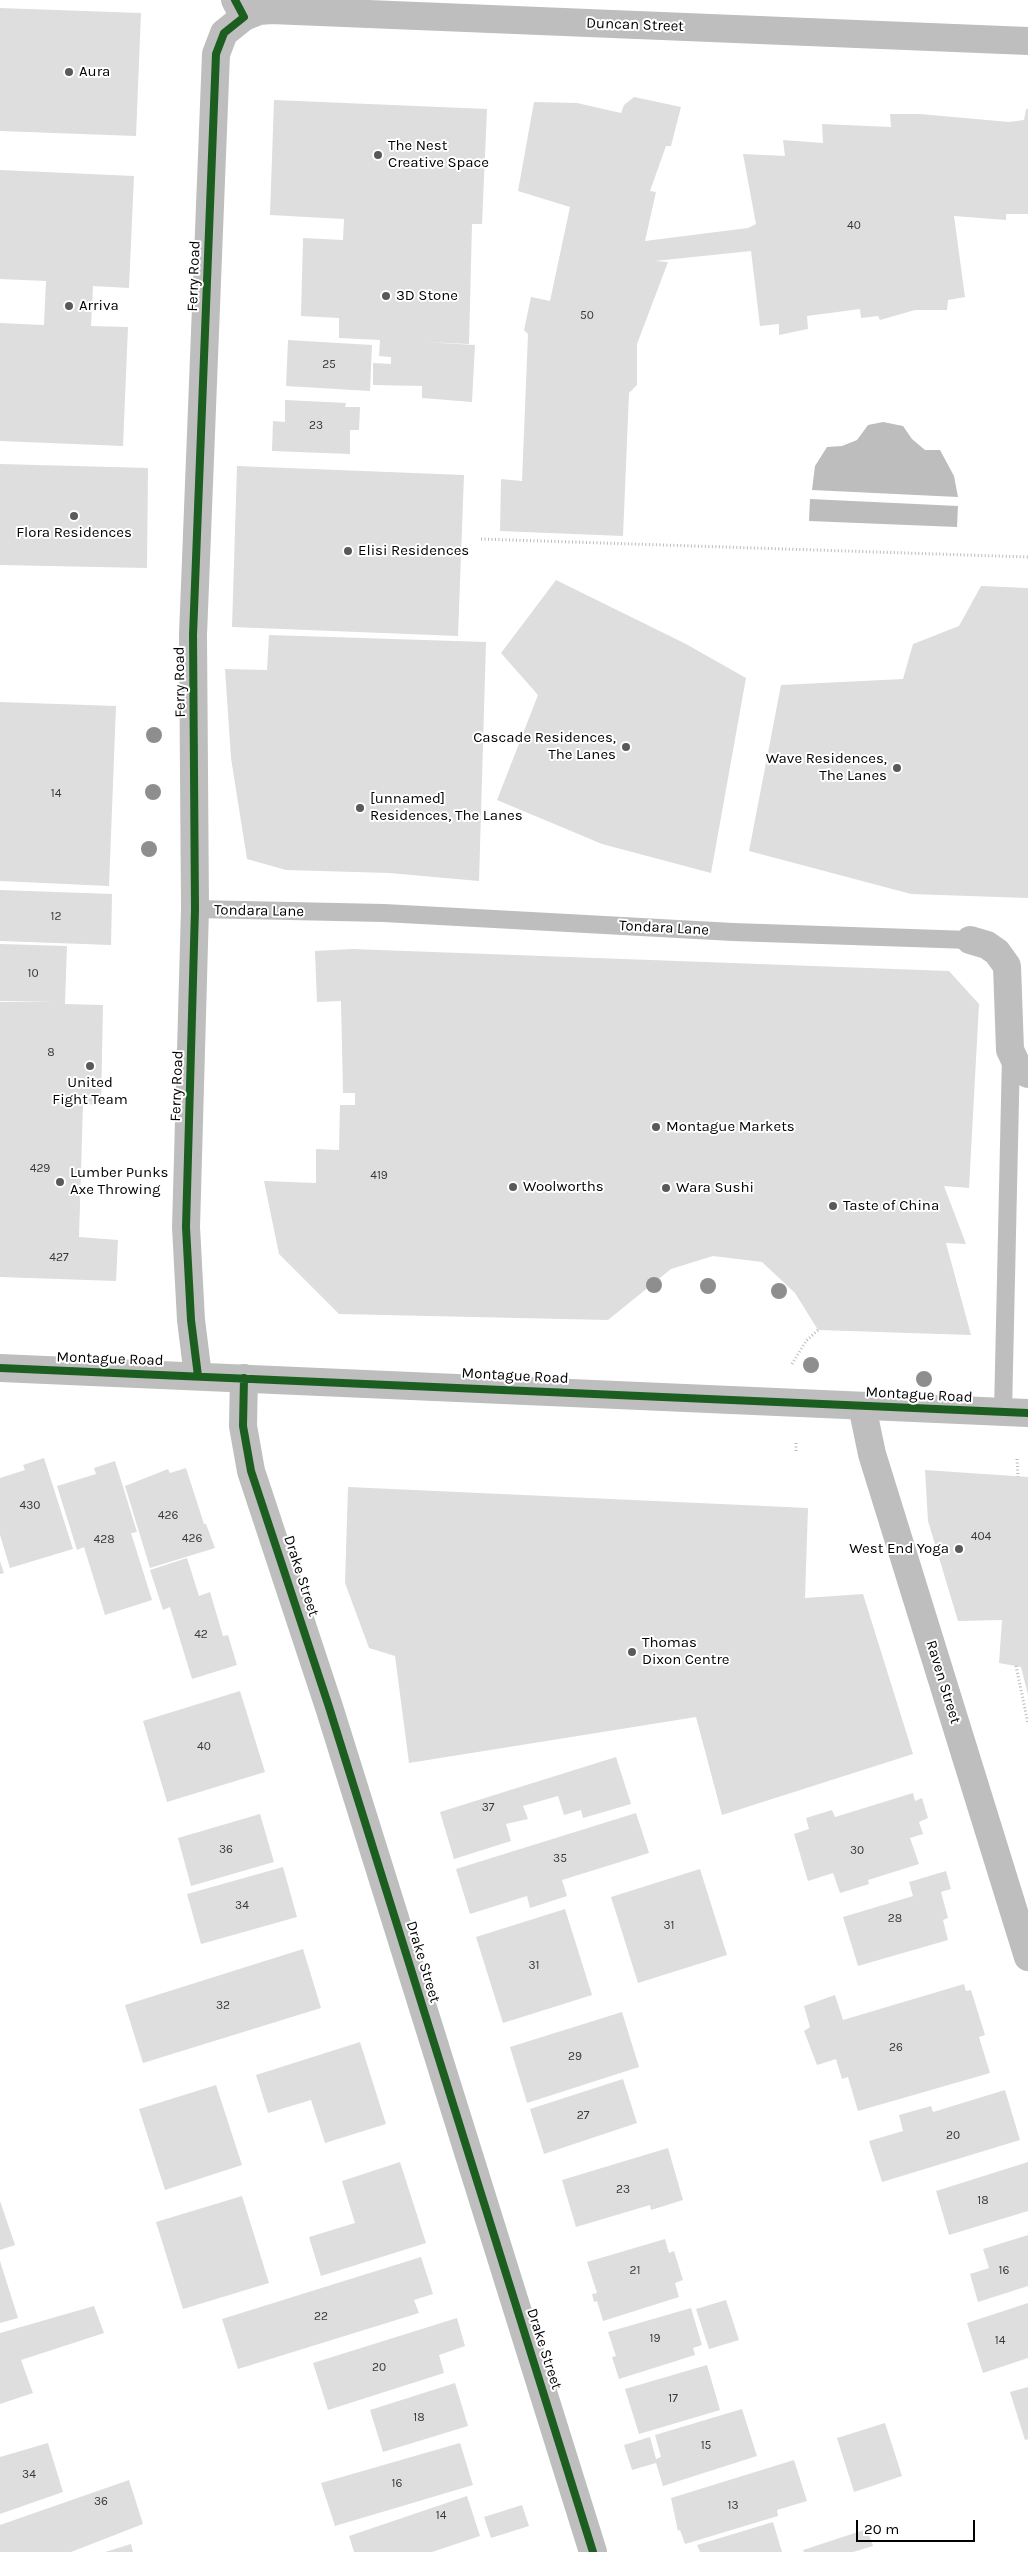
<!DOCTYPE html>
<html>
<head>
<meta charset="utf-8">
<style>
  body { margin:0 }
  #map { position:relative; width:1028px; height:2552px; overflow:hidden; background:#fff; font-family:Karla,sans-serif }
  canvas { display:block }
  .scale { position:absolute; left:856px; top:2520px; width:119px; height:22px; box-sizing:border-box; border:2px solid #000; border-top:0; padding-left:6px; font-size:15px; line-height:18px; white-space:nowrap; color:#000; -webkit-text-stroke:4px #fff; paint-order:stroke }
</style>
</head>
<body>
<div id="map">
<canvas width="1028" height="2552"></canvas>
<div class="scale">20 m</div>
</div>
<script>
const c = document.querySelector('canvas').getContext('2d');
c.lineJoin = 'round';
function paint(path, color) {
  c.fillStyle = color;
  c.fill(path, 'evenodd');
}
function poly(rows) {
  const path = new Path2D();
  for (const r of rows) {
    path.moveTo(r[0], r[1]);
    for (let i = 2; i < r.length; i += 2) path.lineTo(r[i], r[i + 1]);
  }
  return path;
}
function stroke(path, color, width, dash) {
  c.strokeStyle = color;
  c.lineWidth = width;
  c.lineCap = dash ? 'butt' : 'round';
  c.setLineDash(dash || []);
  c.stroke(path);
}
function label(font, color, halo, rows, align = 'center') {
  c.font = font + ' Karla,sans-serif';
  c.lineWidth = 4;
  c.setLineDash([]);
  c.textBaseline = 'middle';
  c.strokeStyle = halo;
  c.fillStyle = color;
  for (const [text, x, y, turn = 0] of rows) {
    c.save();
    c.translate(x, y);
    c.rotate((+turn || 0) * Math.PI / 180);
    c.textAlign = isNaN(turn) ? turn : align;
    if (halo) c.strokeText(text, 0, 0);
    c.fillText(text, 0, 0);
    c.restore();
  }
}
const water = poly([
  [883,422,903,426,912,439,925,450,940,450,954,476,958,497,812,490,815,466,827,447,842,446,857,440,868,425],
  [810,499,958,506,957,527,809,521]
]);
const building = poly([
  [0,8,141,13,136,136,0,131],
  [634,97,681,107,671,146,666,146,650,191,656,192,645,241,748,228,756,224,743,154,785,156,783,140,823,143,822,124,891,127,890,114,920,114,1009,122,1024,120,1026,109,1028,109,1028,214,1006,214,1006,220,954,216,965,297,948,300,947,310,915,310,880,320,878,316,861,318,860,309,807,316,808,329,779,335,779,324,760,326,751,251,655,261,668,262,637,344,637,385,629,393,623,536,500,531,501,479,522,481,528,334,524,330,531,297,550,301,570,207,518,191,534,102,577,103,621,113,624,105],
  [274,100,487,109,482,224,472,224,469,344,423,342,475,345,472,402,422,398,422,386,373,385,373,363,391,364,391,357,379,356,380,340,339,338,339,318,301,316,303,238,343,240,344,219,270,215],
  [0,170,134,176,129,288,93,286,91,326,128,327,123,446,0,441,0,323,44,325,46,281,0,279],
  [288,340,372,345,370,391,286,386],
  [285,400,346,403,345,407,360,407,359,430,350,430,350,454,272,451,273,421,285,422],
  [0,464,148,468,147,568,0,565],
  [237,466,464,475,458,636,232,627],
  [556,580,686,644,746,678,711,873,602,844,497,800,538,695,501,653],
  [981,586,1028,588,1028,898,911,894,749,851,781,685,903,679,913,644,959,626],
  [269,635,486,642,479,881,389,873,286,870,247,859,231,758,225,669,267,670],
  [0,702,116,706,109,886,0,881],
  [0,890,112,894,111,945,0,941],
  [0,944,67,946,65,1004,103,1005,101,1105,83,1104,79,1237,118,1240,116,1281,0,1277,0,1002,56,1002,0,1001],
  [352,949,949,971,979,1004,969,1188,944,1186,966,1244,946,1243,971,1335,818,1330,795,1293,762,1262,713,1256,671,1269,608,1320,339,1314,279,1254,264,1181,316,1183,316,1149,339,1150,340,1105,355,1105,355,1093,343,1093,341,1001,317,1002,315,951],
  [44,1458,73,1549,10,1568,0,1535,0,1478,25,1470,23,1465],
  [115,1461,137,1532,131,1533,152,1600,105,1615,84,1547,77,1550,57,1486,96,1474,94,1468],
  [186,1468,204,1524,206,1524,215,1548,150,1568,125,1486,168,1469,170,1473],
  [925,1470,1028,1477,1028,1695,1021,1667,999,1663,1002,1620,958,1621,928,1521],
  [348,1487,808,1508,805,1598,863,1594,913,1754,722,1815,696,1717,409,1763,395,1656,369,1648,345,1583],
  [187,1558,199,1596,210,1592,223,1636,228,1635,237,1665,192,1679,170,1607,163,1610,150,1570],
  [0,1561,4,1573,0,1574],
  [240,1691,265,1772,167,1802,143,1721],
  [616,1757,631,1804,583,1818,581,1810,564,1815,558,1796,523,1806,528,1819,506,1824,511,1841,454,1859,440,1812],
  [913,1793,915,1801,922,1798,928,1818,919,1822,923,1834,910,1838,919,1864,868,1880,869,1884,840,1893,833,1873,808,1881,794,1834,809,1829,806,1818,832,1810,835,1817],
  [636,1813,649,1853,562,1880,567,1896,530,1908,527,1896,470,1914,456,1869],
  [260,1814,274,1862,191,1886,178,1838],
  [283,1867,297,1917,201,1944,187,1894],
  [700,1869,727,1955,638,1983,611,1897],
  [946,1871,951,1889,941,1892,948,1918,943,1920,948,1940,858,1966,843,1917,913,1896,909,1882],
  [565,1909,592,1995,503,2023,476,1937],
  [303,1949,321,2008,143,2063,125,2005],
  [964,1984,966,1991,971,1990,985,2035,979,2037,990,2073,858,2111,848,2077,842,2079,836,2059,817,2065,804,2031,810,2027,804,2006,835,1995,843,2020],
  [622,2012,639,2067,527,2103,510,2047],
  [360,2042,386,2124,325,2143,311,2100,268,2113,256,2075],
  [623,2079,637,2123,544,2154,530,2109],
  [216,2085,242,2165,165,2190,139,2109],
  [1005,2090,1020,2140,882,2182,869,2141,903,2131,899,2115,931,2106,933,2112],
  [668,2148,683,2200,651,2210,650,2205,576,2227,562,2180],
  [400,2162,426,2243,321,2276,309,2237,355,2223,342,2181],
  [1028,2162,1028,2211,949,2235,936,2191],
  [242,2196,269,2283,183,2309,156,2222],
  [0,2201,15,2245,0,2250],
  [1028,2235,1028,2286,978,2302,970,2274,989,2268,983,2249],
  [665,2239,669,2253,674,2251,683,2280,675,2283,679,2297,603,2321,597,2301,594,2302,592,2294,597,2293,587,2262],
  [421,2257,433,2294,414,2300,419,2313,238,2369,222,2319],
  [0,2261,18,2318,0,2323],
  [726,2300,739,2340,709,2349,696,2309],
  [1028,2303,1028,2358,983,2373,967,2323],
  [94,2306,104,2333,21,2360,33,2393,0,2404,0,2333],
  [691,2308,702,2345,693,2348,695,2355,619,2379,612,2357,616,2356,608,2332],
  [457,2318,465,2346,439,2355,444,2373,328,2410,313,2363],
  [707,2365,720,2410,639,2434,625,2389],
  [455,2383,468,2426,383,2452,370,2410],
  [1028,2387,1028,2439,1025,2440,1010,2392],
  [742,2409,757,2456,663,2486,656,2463,632,2470,624,2445,650,2437,656,2459,661,2457,655,2435],
  [885,2423,902,2476,854,2492,837,2438],
  [48,2443,63,2492,0,2514,0,2457],
  [460,2443,473,2485,335,2526,321,2483],
  [794,2460,807,2501,777,2510,778,2516,685,2544,680,2530,678,2531,671,2498],
  [129,2480,143,2524,71,2552,0,2552,0,2525],
  [467,2496,480,2536,432,2552,354,2552,349,2536],
  [522,2505,529,2526,491,2538,484,2517],
  [773,2522,782,2552,700,2552,697,2545],
  [867,2529,873,2546,853,2552,804,2552,803,2550],
  [131,2544,133,2552,105,2552]
]);
const path = poly([
  [481,539,1028,557],
  [792,1364,806,1341,818,1330],
  [796,1451,796,1443],
  [1017,1459,1018,1477],
  [1016,1666,1028,1723]
]);
const service = poly([
  [195,909,384,913,733,932,970,940],
  [1003,1412,1011,1055]
]);
const minor = poly([
  [244,17,259,11,271,10,1028,41],
  [970,940,987,945,997,952,1007,966,1010,1050,1019,1069,1028,1074],
  [198,1376,191,1320,186,1227,195,909,193,635,216,54,224,33,244,17,235,0],
  [244,1378,243,1426,251,1471,329,1707,593,2552],
  [862,1406,872,1454,1028,1957]
]);
const tertiary = poly([
  [0,1368,1028,1413]
]);
const cycleway = poly([
  [0,1368,1028,1413],
  [198,1376,191,1320,186,1227,195,909,193,635,216,54,224,33,244,17,235,0],
  [244,1378,243,1426,251,1471,329,1707,593,2552]
]);
const trees = [
  [154,735],
  [153,792],
  [149,849],
  [654,1285],
  [708,1286],
  [779,1291],
  [811,1365],
  [924,1379]
];
const markers = [
  [69,72,5,"#595959"],
  [378,155,5,"#595959"],
  [386,296,5,"#595959"],
  [69,306,5,"#595959"],
  [74,516,5,"#595959"],
  [348,551,5,"#595959"],
  [626,747,5,"#595959"],
  [897,768,5,"#595959"],
  [360,808,5,"#595959"],
  [90,1066,5,"#595959"],
  [656,1127,5,"#595959"],
  [60,1182,5,"#595959"],
  [513,1187,5,"#595959"],
  [666,1188,5,"#595959"],
  [833,1206,5,"#595959"],
  [959,1549,5,"#595959"],
  [632,1652,5,"#595959"]
];
const numberNames = [
  ["40",854,226],
  ["50",587,316],
  ["25",329,365],
  ["23",316,426],
  ["14",56,794],
  ["12",56,917],
  ["10",33,974],
  ["8",51,1053],
  ["429",40,1169],
  ["419",379,1176],
  ["427",59,1258],
  ["430",30,1506],
  ["426",168,1516],
  ["404",981,1537],
  ["426",192,1539],
  ["428",104,1540],
  ["42",201,1635],
  ["40",204,1747],
  ["37",488,1808],
  ["36",226,1850],
  ["30",857,1851],
  ["35",560,1859],
  ["34",242,1906],
  ["28",895,1919],
  ["31",669,1926],
  ["31",534,1966],
  ["32",223,2006],
  ["26",896,2048],
  ["29",575,2057],
  ["27",583,2116],
  ["20",953,2136],
  ["23",623,2190],
  ["18",983,2201],
  ["21",635,2271],
  ["16",1004,2271],
  ["22",321,2317],
  ["19",655,2339],
  ["14",1000,2341],
  ["20",379,2368],
  ["17",673,2399],
  ["18",419,2418],
  ["15",706,2446],
  ["34",29,2475],
  ["16",397,2484],
  ["36",101,2502],
  ["13",733,2506],
  ["14",441,2516]
];
const streetNames = [
  ["Duncan Street",635,25,2],
  ["Ferry Road",194,276,-88],
  ["Ferry Road",180,682,-91],
  ["Tondara Lane",259,911,1],
  ["Tondara Lane",664,928,3],
  ["Ferry Road",177,1086,-88],
  ["Montague Road",110,1359,2],
  ["Montague Road",515,1376,3],
  ["Montague Road",919,1395,3],
  ["Drake Street",301,1576,72],
  ["Raven Street",943,1682,73],
  ["Drake Street",423,1962,73],
  ["Drake Street",544,2349,72]
];
const poiNames = [
  ["Aura",79,72],
  ["The Nest",388,146],
  ["Creative Space",388,163],
  ["3D Stone",396,296],
  ["Arriva",79,306],
  ["Flora Residences",74,533,"center"],
  ["Elisi Residences",358,551],
  ["Cascade Residences,",616,738,"right"],
  ["The Lanes",616,755,"right"],
  ["Wave Residences,",887,759,"right"],
  ["The Lanes",887,776,"right"],
  ["[unnamed]",370,799],
  ["Residences, The Lanes",370,816],
  ["United",90,1083,"center"],
  ["Fight Team",90,1100,"center"],
  ["Montague Markets",666,1127],
  ["Lumber Punks",70,1173],
  ["Axe Throwing",70,1190],
  ["Woolworths",523,1187],
  ["Wara Sushi",676,1188],
  ["Taste of China",843,1206],
  ["West End Yoga",949,1549,"right"],
  ["Thomas",642,1643],
  ["Dixon Centre",642,1660]
];
paint(water, '#bdbdbd');
paint(building, '#dedede');
stroke(path, '#b9b9b9', 3, [1, 2.5]);
stroke(service, '#bebebe', 18);
stroke(minor, '#bebebe', 28);
stroke(tertiary, '#bebebe', 28);
stroke(cycleway, '#1b5e20', 8);
c.fillStyle = '#8e8e8e';
for (const [x, y] of trees) {
  c.beginPath();
  c.arc(x, y, 8, 0, 2 * Math.PI);
  c.fill();
}
for (const [x, y, r, color] of markers) {
  const dot = new Path2D();
  dot.arc(x, y, r, 0, 2 * Math.PI);
  c.fillStyle = color;
  c.fill(dot);
  stroke(dot, '#fff', 2);
}
label('12px', '#383838', null, numberNames);
label('15px', '#000', '#fff', streetNames);
label('15px', '#000', '#fff', poiNames, 'left');
</script>
</body>
</html>
